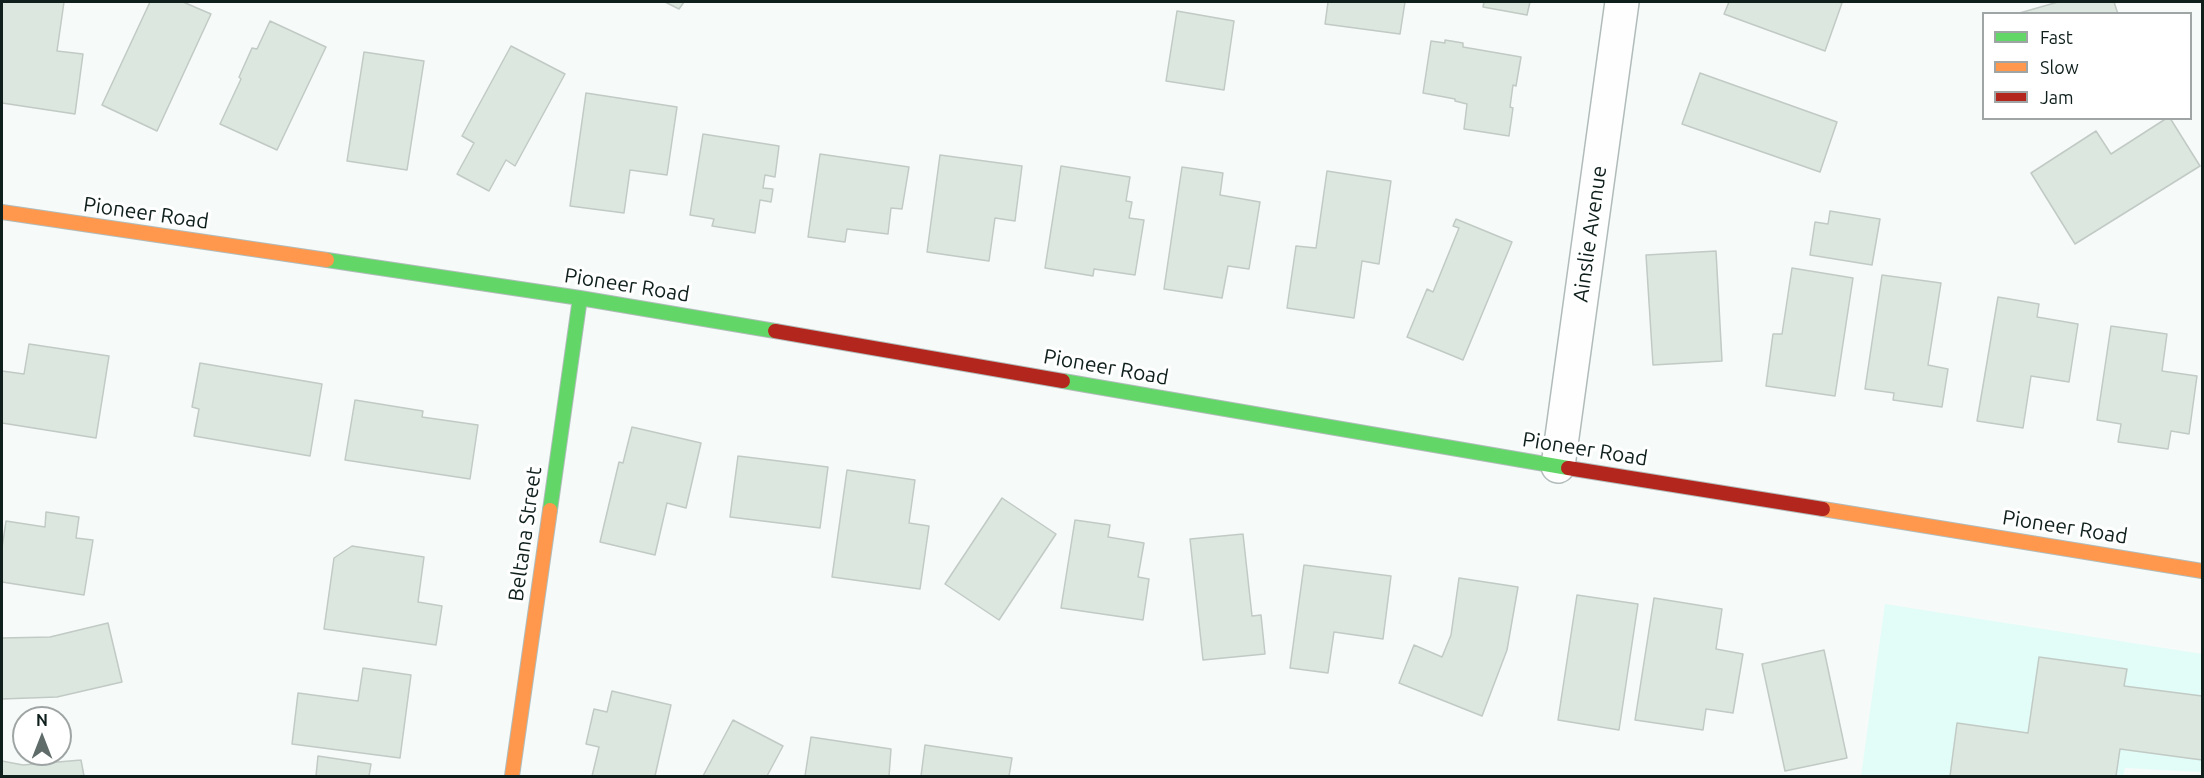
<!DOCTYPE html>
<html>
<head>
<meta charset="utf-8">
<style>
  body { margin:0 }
  #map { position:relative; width:2204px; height:778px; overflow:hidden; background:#f6fbfa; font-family:Ubuntu,sans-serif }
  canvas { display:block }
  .frame { position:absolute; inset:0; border:3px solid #0e1f1c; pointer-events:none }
  .legend { position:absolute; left:1982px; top:12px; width:210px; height:108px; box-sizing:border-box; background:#fff; border:2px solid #9fa5a4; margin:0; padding:8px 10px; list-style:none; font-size:18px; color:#0e1f1c }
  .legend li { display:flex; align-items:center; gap:12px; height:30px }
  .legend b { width:30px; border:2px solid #9fa5a4 }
  .north { position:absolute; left:12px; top:706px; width:60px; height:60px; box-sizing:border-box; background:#fff; border:2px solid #9fa5a4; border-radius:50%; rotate:0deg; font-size:16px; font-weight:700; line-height:24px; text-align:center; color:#0e1f1c }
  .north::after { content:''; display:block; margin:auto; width:21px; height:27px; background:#5f6c6a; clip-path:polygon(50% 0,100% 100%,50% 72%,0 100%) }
</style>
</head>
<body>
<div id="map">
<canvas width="2204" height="778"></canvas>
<div class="frame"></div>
<ul class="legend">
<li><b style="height:8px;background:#63d668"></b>Fast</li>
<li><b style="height:8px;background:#ff974d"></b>Slow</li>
<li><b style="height:8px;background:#b3261e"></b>Jam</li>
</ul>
<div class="north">N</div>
</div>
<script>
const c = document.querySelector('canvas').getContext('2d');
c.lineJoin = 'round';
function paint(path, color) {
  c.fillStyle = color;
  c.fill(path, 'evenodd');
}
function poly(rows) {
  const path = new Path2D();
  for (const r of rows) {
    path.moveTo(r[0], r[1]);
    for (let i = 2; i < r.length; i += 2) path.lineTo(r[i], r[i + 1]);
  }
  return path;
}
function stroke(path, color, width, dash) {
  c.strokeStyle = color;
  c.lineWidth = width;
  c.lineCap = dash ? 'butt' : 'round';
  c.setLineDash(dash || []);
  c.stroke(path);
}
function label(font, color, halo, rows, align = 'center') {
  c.font = font + ' Ubuntu,sans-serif';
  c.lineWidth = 6;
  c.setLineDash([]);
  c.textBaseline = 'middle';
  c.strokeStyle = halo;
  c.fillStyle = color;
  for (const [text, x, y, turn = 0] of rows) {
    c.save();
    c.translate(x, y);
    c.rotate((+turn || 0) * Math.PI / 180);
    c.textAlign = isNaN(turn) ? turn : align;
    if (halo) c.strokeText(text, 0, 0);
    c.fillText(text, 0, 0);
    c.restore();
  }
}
const built = poly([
  [1885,604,2202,654,2202,772,2125,768,2123,776,1861,776]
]);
const building = poly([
  [2,2,64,2,57,51,83,54,75,114,2,103,2,2],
  [150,2,183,2,211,14,157,131,102,105,150,2],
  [665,2,684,2,679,9,665,2],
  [1328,2,1405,2,1400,34,1325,24,1328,2],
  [1484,2,1530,2,1527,15,1483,7,1484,2],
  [1729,2,1839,2,1842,3,1825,51,1724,14,1729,2],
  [2058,2,2114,2,2118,14,2016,14,2058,2],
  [1177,11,1234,21,1224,90,1166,81,1177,11],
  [270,21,326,47,277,150,220,124,241,79,239,77,252,48,257,49,270,21],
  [1445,40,1463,43,1463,47,1521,57,1516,86,1513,85,1510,107,1513,108,1509,136,1464,129,1467,104,1455,101,1455,99,1423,93,1431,41,1445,43,1445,40],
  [511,46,565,74,515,166,506,160,489,191,457,174,474,143,462,136,511,46],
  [364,52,424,61,407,170,347,161,364,52],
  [1700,73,1837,122,1820,172,1682,124,1700,73],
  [586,93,677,107,667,175,630,170,624,213,570,206,586,93],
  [2167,118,2170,118,2200,166,2075,244,2031,173,2096,131,2111,154,2167,118],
  [703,134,779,146,775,177,765,175,763,188,773,189,771,202,760,200,755,233,712,226,714,219,690,215,703,134],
  [820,154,909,167,902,209,891,208,888,234,847,229,845,242,808,237,820,154],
  [940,155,1022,166,1015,221,995,218,989,261,927,252,940,155],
  [1061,166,1130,177,1126,201,1132,202,1129,218,1144,220,1135,275,1094,269,1093,276,1045,268,1061,166],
  [1182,167,1223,173,1220,195,1260,202,1249,269,1228,266,1222,298,1164,289,1182,167],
  [1327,171,1391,181,1379,264,1362,261,1354,318,1287,308,1296,246,1316,248,1327,171],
  [1830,211,1880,219,1872,265,1810,255,1815,222,1828,224,1830,211],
  [1456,219,1512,242,1463,360,1407,337,1427,289,1433,292,1459,228,1453,226,1456,219],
  [1716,251,1722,361,1653,365,1646,255,1716,251],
  [1792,268,1853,278,1835,396,1766,386,1773,334,1782,334,1792,268],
  [1882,275,1941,283,1928,365,1948,369,1942,407,1893,400,1894,393,1865,389,1882,275],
  [1998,297,2039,304,2037,317,2078,324,2069,382,2031,376,2023,428,1977,421,1998,297],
  [2111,326,2167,334,2162,371,2197,376,2189,434,2171,431,2168,449,2118,442,2121,424,2097,420,2111,326],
  [29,344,109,356,96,438,2,423,2,371,24,374,29,344],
  [200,363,322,384,310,456,194,436,199,409,192,407,200,363],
  [355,400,423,411,422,417,478,425,470,479,345,460,355,400],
  [632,427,701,443,686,508,667,503,655,555,600,542,619,462,623,463,632,427],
  [738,456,828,467,820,528,730,517,738,456],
  [847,470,915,480,909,523,929,526,920,589,832,577,847,470],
  [1002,498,1056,534,999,620,945,584,1002,498],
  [46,512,79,517,76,538,93,540,84,595,2,582,2,548,6,521,45,527,46,512],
  [1075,520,1110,525,1108,537,1144,543,1138,577,1149,579,1143,620,1061,608,1075,520],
  [1243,534,1252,616,1261,615,1265,654,1203,660,1190,539,1243,534],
  [352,546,424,557,418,602,442,606,436,645,324,629,334,558,352,546],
  [1304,565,1391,576,1383,639,1334,632,1328,673,1290,668,1304,565],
  [1459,578,1518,587,1507,650,1482,716,1399,683,1414,645,1442,657,1451,635,1459,578],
  [1577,595,1638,604,1619,730,1558,720,1577,595],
  [1654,598,1722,609,1716,649,1743,654,1733,713,1706,709,1703,730,1635,720,1654,598],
  [108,623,122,682,57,697,2,699,2,638,50,637,108,623],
  [1824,650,1847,758,1785,771,1762,664,1824,650],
  [2039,657,2127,669,2124,686,2202,696,2202,760,2120,749,2116,776,1950,776,1957,723,2028,733,2039,657],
  [363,668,411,675,400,758,292,744,298,693,358,701,363,668],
  [612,691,671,705,655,776,592,776,599,747,586,744,594,709,607,712,612,691],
  [733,720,783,746,767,776,703,776,733,720],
  [811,737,891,749,889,776,805,776,811,737],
  [925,745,1012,758,1009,776,921,776,925,745],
  [318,756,371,764,369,776,316,776,318,756],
  [81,760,84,776,2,776,2,761,23,765,81,760]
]);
const street = poly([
  [1558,466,1622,2]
]);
const fast = poly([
  [327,260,580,298,775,331],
  [1063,381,1568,468],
  [550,510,580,298]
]);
const slow = poly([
  [2,212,327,260],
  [1823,509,2202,571],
  [512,776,550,510]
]);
const jam = poly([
  [775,331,1063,381],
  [1568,468,1823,509]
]);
const streetNames = [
  ["Pioneer Road",146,213,8],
  ["Ainslie Avenue",1590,234,-82],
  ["Pioneer Road",627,285,9],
  ["Pioneer Road",1106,367,10],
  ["Pioneer Road",1585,449,9],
  ["Pioneer Road",2065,527,9],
  ["Beltana Street",525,534,-82]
];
paint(built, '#e2fcf7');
paint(building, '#dbe7df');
stroke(building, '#c2cac5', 1.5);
stroke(street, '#b1bcba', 36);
stroke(fast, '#b1bcba', 16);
stroke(slow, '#b1bcba', 16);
stroke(jam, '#b1bcba', 16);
stroke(street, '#fefefe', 33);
stroke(fast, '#63d668', 14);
stroke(slow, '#ff974d', 14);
stroke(jam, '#b3261e', 14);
label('21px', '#0e1f1c', '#fff', streetNames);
</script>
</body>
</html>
